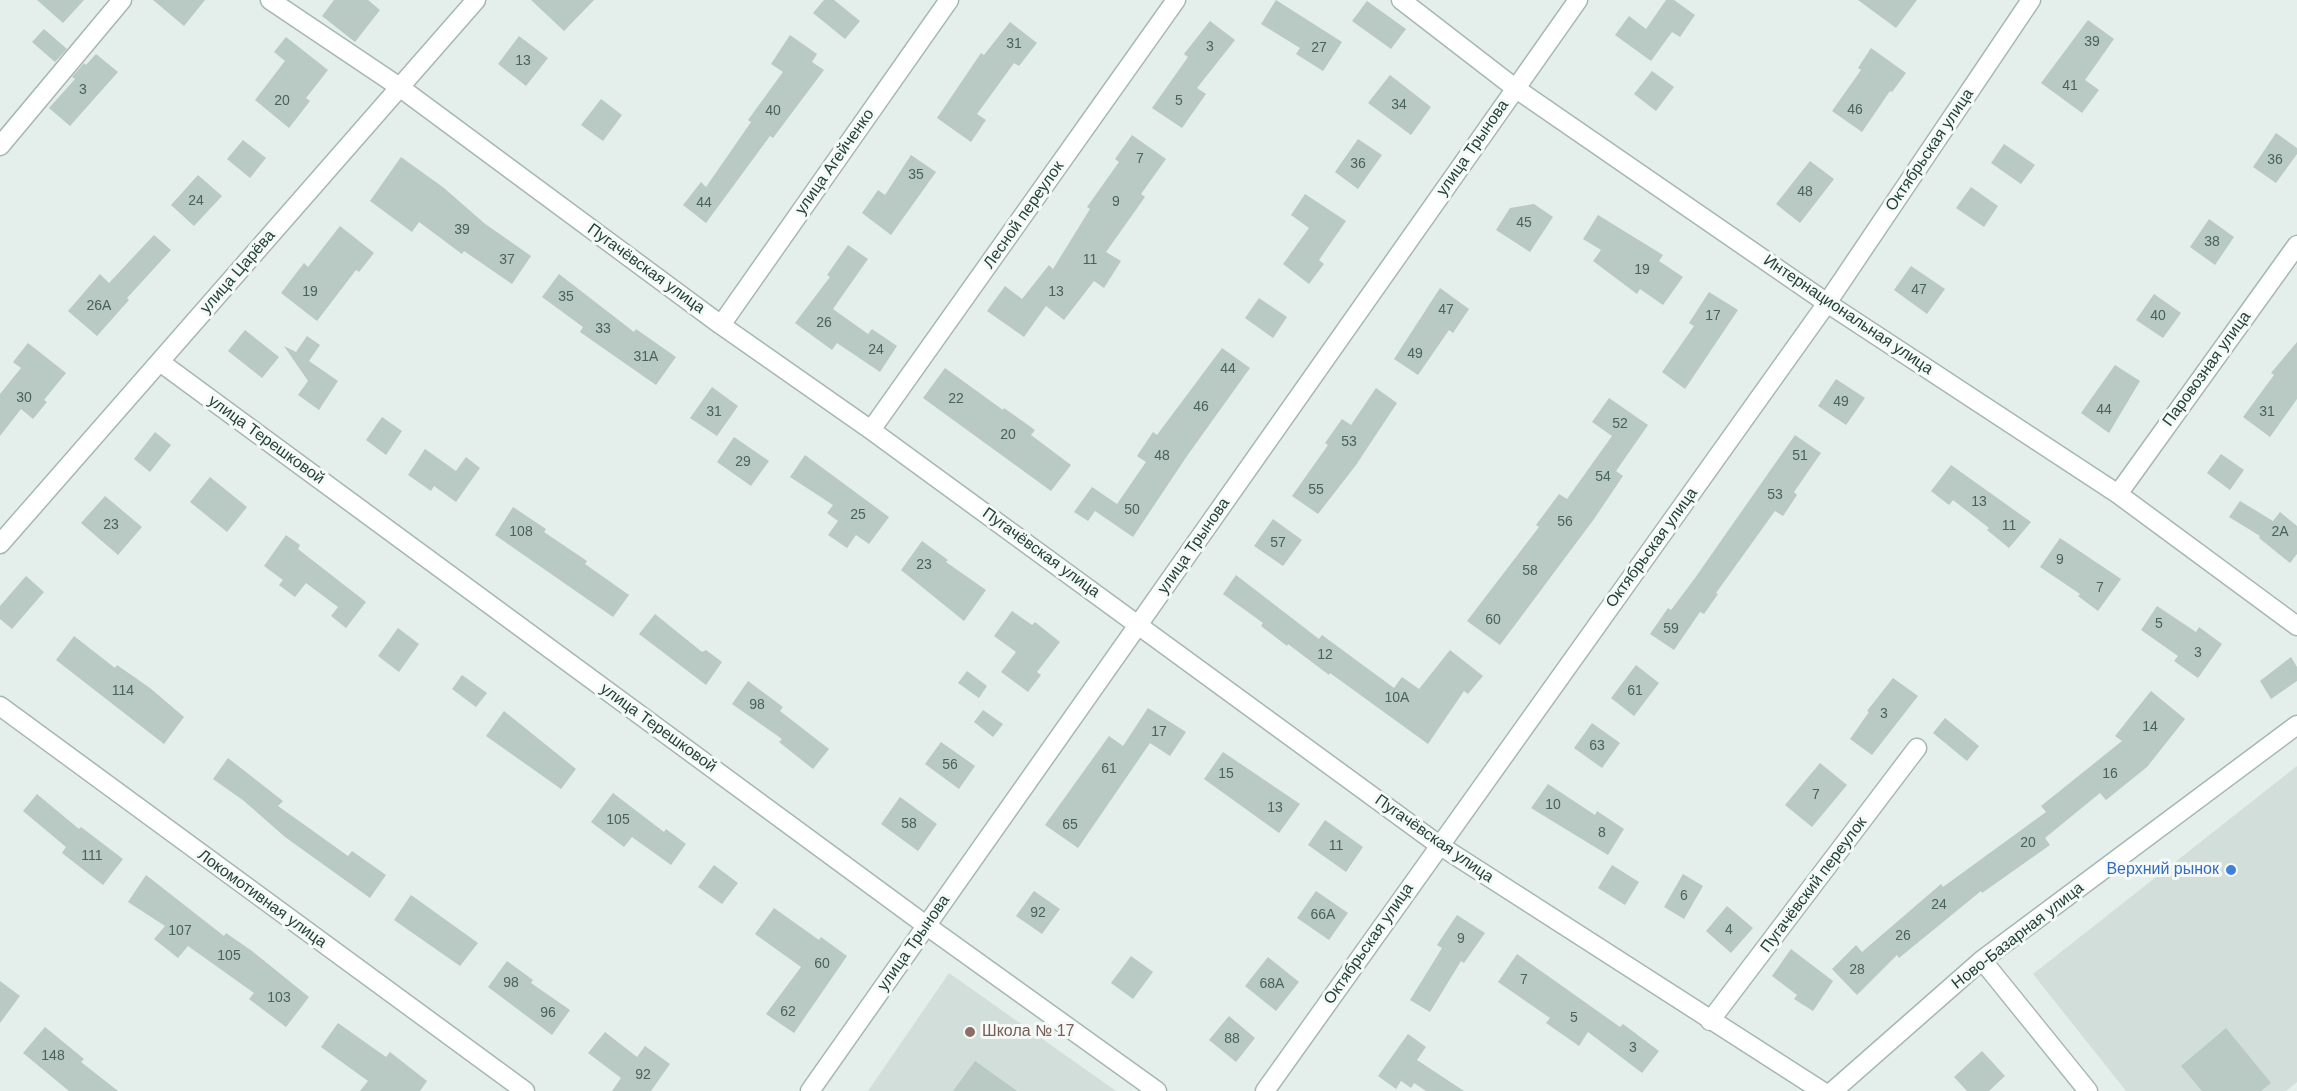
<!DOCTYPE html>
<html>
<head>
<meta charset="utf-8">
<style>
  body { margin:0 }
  canvas { display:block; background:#e4eeea }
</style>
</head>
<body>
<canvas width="2297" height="1091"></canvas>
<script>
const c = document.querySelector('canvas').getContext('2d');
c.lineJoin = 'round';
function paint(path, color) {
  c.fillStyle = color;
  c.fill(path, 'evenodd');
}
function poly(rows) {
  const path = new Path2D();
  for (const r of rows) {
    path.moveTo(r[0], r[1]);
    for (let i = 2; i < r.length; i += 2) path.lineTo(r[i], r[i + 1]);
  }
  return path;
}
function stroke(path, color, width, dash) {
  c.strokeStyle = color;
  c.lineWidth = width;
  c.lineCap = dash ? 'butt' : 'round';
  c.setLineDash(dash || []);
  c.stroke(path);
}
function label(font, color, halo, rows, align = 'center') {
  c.font = font + ' Helvetica,sans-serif';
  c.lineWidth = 6;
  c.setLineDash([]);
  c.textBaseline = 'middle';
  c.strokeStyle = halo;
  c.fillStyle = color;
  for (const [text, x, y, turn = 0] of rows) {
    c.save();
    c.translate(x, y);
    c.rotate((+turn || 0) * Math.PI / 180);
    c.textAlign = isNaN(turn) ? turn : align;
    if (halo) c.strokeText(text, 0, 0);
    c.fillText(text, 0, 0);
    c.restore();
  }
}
const built = poly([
  [2297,766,2297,1082,2286,1091,2126,1091,2033,974],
  [949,973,1116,1091,868,1091]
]);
const building = poly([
  [37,0,84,0,63,23],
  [153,0,205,0,184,26],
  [334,0,368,0,380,10,355,42,322,16],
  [531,0,594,0,564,31],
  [824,0,834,0,860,21,845,39,813,13],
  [1276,0,1342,42,1323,71,1296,54,1300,48,1261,24],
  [1666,0,1674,0,1695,15,1680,37,1672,32,1651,61,1615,35,1629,16,1646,29],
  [1858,0,1917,0,1896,28],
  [1367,1,1406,29,1391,49,1352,21],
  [2088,20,2114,39,2085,80,2099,90,2082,113,2041,83],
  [1210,21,1235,40,1197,88,1206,94,1182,128,1152,108,1188,57,1184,54],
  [1010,22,1037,43,1019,66,1014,63,977,114,986,120,971,142,937,118,981,53,984,55],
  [44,29,67,49,55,62,32,42],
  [790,35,817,54,812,62,824,70,773,138,770,136,706,223,683,205,701,182,706,187,751,122,748,120,783,72,771,64],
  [519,36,548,58,526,86,498,64],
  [286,37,328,70,306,98,310,101,289,128,255,100,285,61,274,52],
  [1871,48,1906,73,1892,92,1890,91,1862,132,1832,111,1861,70,1858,68],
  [96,54,118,72,70,126,49,108,75,79,72,77,84,63,86,65],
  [1652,71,1674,87,1656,111,1634,94],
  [1390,75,1431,107,1411,135,1368,103],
  [601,99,622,115,603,141,581,125],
  [2276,133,2297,148,2297,154,2276,183,2253,167],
  [1132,135,1166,159,1141,194,1145,197,1106,252,1121,261,1104,288,1094,281,1064,320,1046,306,1024,337,987,311,1005,286,1022,299,1049,265,1053,269,1090,209,1087,207,1119,162,1115,159],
  [1358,139,1382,155,1358,189,1335,172],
  [243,140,266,158,250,178,227,159],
  [2004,144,2035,165,2021,184,1991,163],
  [911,155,936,172,891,235,862,213,878,190,885,195],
  [401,157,444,188,484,223,531,256,512,284,464,251,462,254,419,222,412,232,370,201],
  [1810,161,1834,179,1800,223,1776,204],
  [198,175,222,196,194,226,171,205],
  [1971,187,1998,206,1984,227,1956,208],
  [1305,194,1346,221,1319,260,1324,264,1309,284,1283,264,1309,228,1291,215],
  [1534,204,1553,217,1530,252,1496,230,1510,208],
  [1598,215,1663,255,1659,261,1683,277,1663,305,1640,289,1637,294,1593,261,1601,250,1583,239],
  [2209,219,2234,237,2215,265,2190,247],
  [340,226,374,253,359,272,356,270,317,321,281,293,304,263,308,267],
  [154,235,171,250,127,298,129,300,97,336,68,311,100,274,109,283],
  [848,245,868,259,833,309,868,334,872,329,897,346,880,372,837,343,832,350,795,323,830,277,827,275],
  [1911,266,1945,289,1927,314,1894,290],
  [559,274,634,332,636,329,676,357,656,385,580,332,583,327,542,297],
  [1440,288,1469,309,1453,333,1449,330,1418,375,1394,359],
  [1709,292,1738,310,1685,389,1662,372,1694,326,1689,323],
  [2154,294,2181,313,2163,338,2136,320],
  [1259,298,1287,317,1273,338,1245,318],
  [245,330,279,357,262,378,228,351],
  [307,336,320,345,309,361,338,381,319,410,298,395,308,381,284,346,296,352],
  [2297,342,2297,399,2270,437,2243,417,2274,375,2271,373],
  [28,343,66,373,44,400,47,402,33,419,21,409,0,436,0,394,21,368,13,362],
  [1222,348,1250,368,1187,456,1133,537,1095,511,1088,521,1074,512,1092,487,1117,504,1146,462,1137,456,1153,432,1157,435],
  [2115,365,2140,381,2109,433,2081,413],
  [945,368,1003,410,1004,408,1035,430,1031,435,1071,465,1051,491,923,398],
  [1836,379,1865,398,1846,425,1818,406],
  [712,387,738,406,717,436,690,418],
  [1376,388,1397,403,1356,465,1318,514,1292,496,1328,445,1325,443,1342,419,1351,425],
  [1609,398,1648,425,1616,471,1623,476,1594,519,1500,645,1467,621,1539,527,1536,525,1559,494,1567,499,1612,436,1592,422],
  [382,417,402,431,386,455,366,440],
  [155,432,171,445,150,472,134,459],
  [1795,435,1821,453,1794,492,1797,495,1783,516,1775,511,1716,593,1718,594,1704,614,1700,612,1674,650,1650,634,1668,608,1671,610,1695,578],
  [734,437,769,461,751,486,717,462],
  [425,449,456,471,466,457,480,468,456,502,434,486,431,491,408,475],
  [2221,454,2244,470,2230,490,2207,473],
  [805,455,889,517,869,544,856,535,847,548,828,535,838,521,827,513,833,505,790,477],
  [1951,465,2031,522,2009,548,1987,530,1989,528,1953,500,1949,505,1931,491],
  [210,477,247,507,227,532,190,502],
  [105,496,142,527,118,555,81,523],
  [2240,501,2273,521,2280,512,2297,526,2297,554,2290,563,2259,538,2260,536,2229,517],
  [513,507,546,529,544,532,587,561,585,564,629,595,613,617,495,535],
  [1273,519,1302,540,1283,566,1254,546],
  [286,535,300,545,298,549,366,602,346,628,331,616,338,607,306,583,295,597,279,585,283,580,264,566],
  [2060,538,2121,579,2098,611,2078,596,2080,594,2040,567],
  [922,541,948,560,946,562,986,590,964,621,901,570],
  [1236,575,1319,639,1322,635,1394,688,1402,677,1419,689,1450,650,1483,676,1468,694,1464,691,1428,744,1330,673,1329,675,1288,644,1287,646,1261,626,1263,623,1223,594],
  [26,576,44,592,12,629,0,619,0,606],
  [2157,606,2196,632,2199,627,2222,644,2198,678,2174,661,2178,656,2141,630],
  [1012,611,1032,625,1035,622,1060,642,1037,672,1041,675,1028,692,1001,672,1016,652,994,636],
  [655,614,702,652,706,650,722,662,706,685,639,634],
  [398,628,419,644,399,672,378,656],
  [74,636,115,668,117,665,150,688,184,717,164,744,56,660],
  [2291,657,2297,667,2297,681,2271,699,2260,681],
  [1636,665,1659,683,1634,716,1611,698],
  [967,671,987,686,979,698,958,683],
  [462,675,487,693,476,707,452,689],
  [1893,678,1918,696,1872,755,1850,739,1869,712,1867,711],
  [748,681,783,707,780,711,829,749,813,769,779,742,782,739,732,704],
  [2151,691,2185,719,2147,767,2106,800,2100,793,2045,838,2050,845,1982,893,1981,891,1899,958,1897,955,1857,995,1832,969,1856,945,1862,952,1941,884,1943,887,2046,812,2041,806,2122,741,2115,736],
  [1148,708,1186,732,1170,756,1150,743,1078,848,1045,825,1109,736,1123,746],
  [983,710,1003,724,993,737,974,722],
  [504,711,576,769,561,789,486,736],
  [1945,718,1979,746,1967,761,1933,733],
  [1592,723,1620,743,1602,768,1574,748],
  [941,742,975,766,959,789,925,764],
  [1223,752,1300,804,1279,833,1204,779],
  [228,758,283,801,278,806,348,856,352,851,386,875,370,898,285,837,244,801,213,779],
  [1820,763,1847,785,1812,827,1785,805],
  [1548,784,1595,815,1597,811,1624,829,1608,855,1531,808],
  [613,793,664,832,666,829,686,844,671,865,632,837,624,847,591,822],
  [37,794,79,829,81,827,123,859,103,885,62,853,66,847,23,811],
  [900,797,937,824,918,851,881,824],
  [1325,820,1363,847,1346,872,1308,845],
  [714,865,738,883,722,904,698,887],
  [1612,865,1639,882,1625,905,1598,888],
  [1683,874,1703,886,1684,919,1664,907],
  [146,875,224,936,226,933,252,951,309,997,286,1027,249,999,254,993,188,946,178,958,154,939,165,926,128,902],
  [1034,891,1060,909,1042,934,1016,916],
  [1316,891,1348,913,1329,940,1297,918],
  [411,895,478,943,460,966,394,920],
  [1727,906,1753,928,1731,953,1706,931],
  [774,908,819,940,821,937,847,956,794,1033,766,1014,801,967,755,934],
  [1457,915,1485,933,1464,963,1461,961,1430,1012,1410,1000,1442,948,1437,945],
  [1791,949,1833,981,1813,1011,1794,999,1797,995,1772,976],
  [1517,954,1620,1027,1623,1024,1659,1051,1642,1073,1588,1032,1579,1046,1546,1023,1550,1018,1498,982],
  [1131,956,1153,972,1133,999,1111,983],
  [1268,957,1299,982,1276,1011,1245,986],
  [507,961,533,980,531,983,570,1010,552,1035,488,987],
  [0,981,20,996,0,1023],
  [1229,1016,1255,1038,1236,1062,1209,1040],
  [338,1023,386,1057,390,1052,427,1081,420,1091,360,1091,368,1081,321,1047],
  [45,1027,84,1059,81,1062,118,1091,69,1091,23,1053],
  [2226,1028,2271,1083,2261,1091,2202,1091,2181,1066],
  [605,1032,637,1057,645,1046,670,1064,651,1091,612,1091,621,1078,588,1053],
  [1408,1034,1426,1047,1417,1060,1464,1091,1426,1091,1414,1083,1411,1088,1401,1081,1396,1089,1378,1076],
  [1982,1051,2005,1076,1989,1091,1967,1091,1954,1077],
  [975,1061,1017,1091,953,1091]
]);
const street = poly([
  [270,0,398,86,721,325,871,430,1439,845,1822,1091],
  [1401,0,1515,88,1827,303,2118,494,2297,626],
  [0,146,122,0],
  [721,325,949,0],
  [160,362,927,926,1157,1091],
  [871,430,1176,0],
  [2118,494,2297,245],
  [0,544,476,0],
  [0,706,525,1091],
  [1982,960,2088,1091],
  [1710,1021,1917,748],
  [810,1091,1578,0],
  [1265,1091,1827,303,2031,0],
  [1833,1091,1982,960,2297,725]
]);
const markers = [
  [2231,870,6,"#3f7fe0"],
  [970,1032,6,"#8d6e63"]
];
const numberNames = [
  ["39",2092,42],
  ["31",1014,44],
  ["3",1210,47],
  ["27",1319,48],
  ["13",523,61],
  ["41",2070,86],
  ["3",83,90],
  ["20",282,101],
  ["5",1179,101],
  ["34",1399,105],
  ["46",1855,110],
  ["40",773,111],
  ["7",1140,159],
  ["36",2275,160],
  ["36",1358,164],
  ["35",916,175],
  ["48",1805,192],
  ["24",196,201],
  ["9",1116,202],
  ["44",704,203],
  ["45",1524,223],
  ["39",462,230],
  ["38",2212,242],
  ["37",507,260],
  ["11",1090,260],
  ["19",1642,270],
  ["47",1919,290],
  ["19",310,292],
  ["13",1056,292],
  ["35",566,297],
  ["26А",99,306],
  ["47",1446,310],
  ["17",1713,316],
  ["40",2158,316],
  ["26",824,323],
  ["33",603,329],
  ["24",876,350],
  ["49",1415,354],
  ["31А",646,357],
  ["44",1228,369],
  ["30",24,398],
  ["22",956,399],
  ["49",1841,402],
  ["46",1201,407],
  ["44",2104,410],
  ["31",714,412],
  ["31",2267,412],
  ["52",1620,424],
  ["20",1008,435],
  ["53",1349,442],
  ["48",1162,456],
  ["51",1800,456],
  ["29",743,462],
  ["54",1603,477],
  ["55",1316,490],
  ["53",1775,495],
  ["13",1979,502],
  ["50",1132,510],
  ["25",858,515],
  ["56",1565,522],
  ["23",111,525],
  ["11",2009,526],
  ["108",521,532],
  ["2А",2280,532],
  ["57",1278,543],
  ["9",2060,560],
  ["23",924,565],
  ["58",1530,571],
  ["7",2100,588],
  ["60",1493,620],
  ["5",2159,624],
  ["59",1671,629],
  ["3",2198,653],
  ["12",1325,655],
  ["114",123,691],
  ["61",1635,691],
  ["10А",1397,698],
  ["98",757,705],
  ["3",1884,714],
  ["14",2150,727],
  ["17",1159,732],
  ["63",1597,746],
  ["56",950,765],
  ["61",1109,769],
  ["15",1226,774],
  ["16",2110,774],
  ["7",1816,795],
  ["10",1553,805],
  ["13",1275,808],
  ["105",618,820],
  ["58",909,824],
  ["65",1070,825],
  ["8",1602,833],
  ["20",2028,843],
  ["11",1336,846],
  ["111",92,856],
  ["6",1684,896],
  ["24",1939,905],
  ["92",1038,913],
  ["66А",1323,915],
  ["4",1729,930],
  ["107",180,931],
  ["26",1903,936],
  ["9",1461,939],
  ["105",229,956],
  ["60",822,964],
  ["28",1857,970],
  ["7",1524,980],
  ["98",511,983],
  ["68А",1272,984],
  ["103",279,998],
  ["62",788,1012],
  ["96",548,1013],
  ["5",1574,1018],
  ["88",1232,1039],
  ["3",1633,1048],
  ["148",53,1056],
  ["92",643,1075]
];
const streetNames = [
  ["улица Трынова",1473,148,-55],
  ["Октябрьская улица",1930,150,-56],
  ["улица Агейченко",835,162,-55],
  ["Лесной переулок",1024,215,-55],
  ["Пугачёвская улица",646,269,36],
  ["улица Царёва",238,272,-49],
  ["Интернациональная улица",1848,315,34],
  ["Паровозная улица",2207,369,-54],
  ["улица Терешковой",266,440,36],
  ["улица Трынова",1194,546,-55],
  ["Октябрьская улица",1652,548,-54],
  ["Пугачёвская улица",1041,553,36],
  ["улица Терешковой",658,728,36],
  ["Пугачёвская улица",1434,839,35],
  ["Пугачёвский переулок",1814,885,-53],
  ["Локомотивная улица",262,899,36],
  ["Ново-Базарная улица",2018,936,-38],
  ["улица Трынова",914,943,-55],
  ["Октябрьская улица",1369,944,-55]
];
const shopNames = [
  ["Верхний рынок",2219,870]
];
const educationNames = [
  ["Школа № 17",982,1032]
];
paint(built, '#d2ded9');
paint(building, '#b9c9c3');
stroke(street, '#a6b7b1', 21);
stroke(street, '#fff', 18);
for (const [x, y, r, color] of markers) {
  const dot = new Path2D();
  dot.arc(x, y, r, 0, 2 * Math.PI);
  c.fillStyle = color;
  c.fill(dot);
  stroke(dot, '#f5faf8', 2);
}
label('14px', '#48635c', null, numberNames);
label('16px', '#224139', '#f5faf8', streetNames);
label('16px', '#366cbe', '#f5faf8', shopNames, 'right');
label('16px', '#785e54', '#f5faf8', educationNames, 'left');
</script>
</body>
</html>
